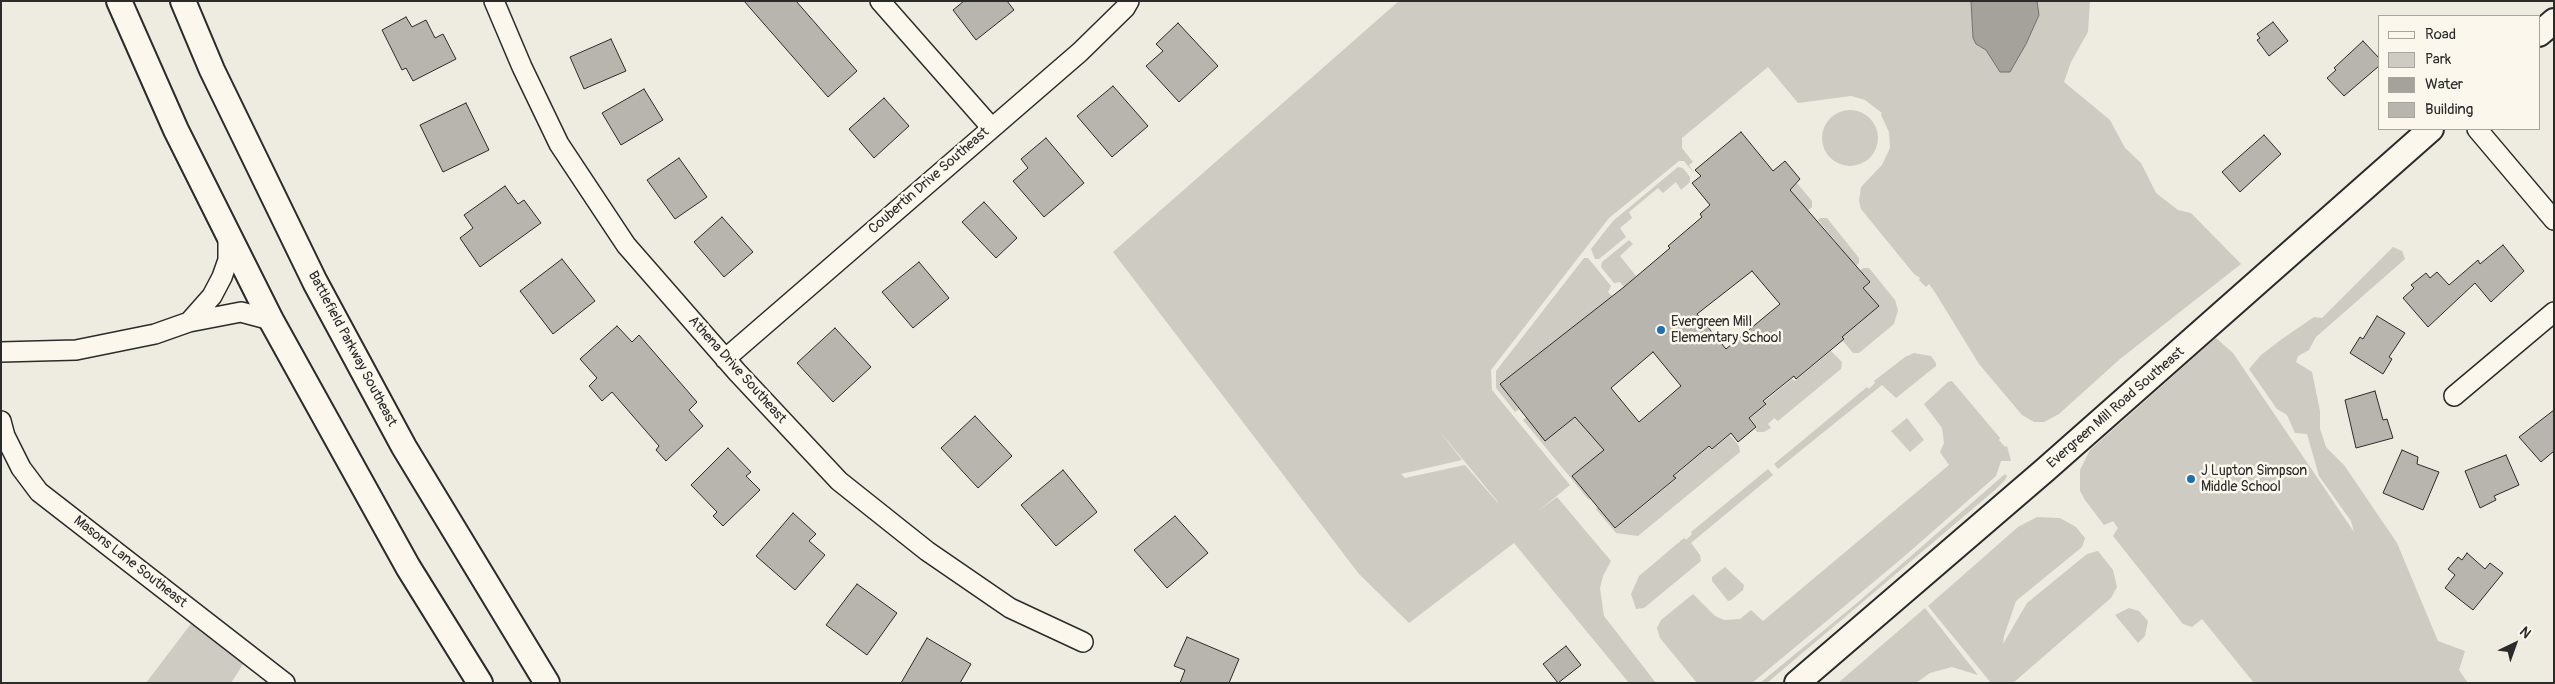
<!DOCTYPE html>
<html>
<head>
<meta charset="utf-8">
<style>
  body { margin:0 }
  #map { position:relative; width:2555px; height:684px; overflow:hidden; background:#eeebe0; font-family:Pangolin,sans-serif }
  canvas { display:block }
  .frame { position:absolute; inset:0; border:2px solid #2b2b2b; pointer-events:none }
  .legend { position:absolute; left:2378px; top:15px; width:162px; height:115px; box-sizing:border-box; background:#fbf7ec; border:1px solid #a8a59f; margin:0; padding:6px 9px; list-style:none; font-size:15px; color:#2b2b2b }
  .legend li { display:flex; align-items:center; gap:10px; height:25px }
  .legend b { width:25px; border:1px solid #a8a59f }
  .north { position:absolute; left:2490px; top:619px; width:50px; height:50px; -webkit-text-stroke:4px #fbf7ec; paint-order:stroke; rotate:42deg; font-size:14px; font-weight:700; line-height:20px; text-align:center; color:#2b2b2b }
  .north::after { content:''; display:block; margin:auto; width:18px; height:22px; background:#2b2b2b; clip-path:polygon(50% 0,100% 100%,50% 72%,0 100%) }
</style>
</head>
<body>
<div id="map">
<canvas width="2555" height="684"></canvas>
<div class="frame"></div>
<ul class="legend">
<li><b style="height:6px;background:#fbf7ec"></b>Road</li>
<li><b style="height:14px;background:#cecbc2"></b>Park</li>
<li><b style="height:14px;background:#a4a29a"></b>Water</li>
<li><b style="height:14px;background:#b8b5ae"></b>Building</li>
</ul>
<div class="north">N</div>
</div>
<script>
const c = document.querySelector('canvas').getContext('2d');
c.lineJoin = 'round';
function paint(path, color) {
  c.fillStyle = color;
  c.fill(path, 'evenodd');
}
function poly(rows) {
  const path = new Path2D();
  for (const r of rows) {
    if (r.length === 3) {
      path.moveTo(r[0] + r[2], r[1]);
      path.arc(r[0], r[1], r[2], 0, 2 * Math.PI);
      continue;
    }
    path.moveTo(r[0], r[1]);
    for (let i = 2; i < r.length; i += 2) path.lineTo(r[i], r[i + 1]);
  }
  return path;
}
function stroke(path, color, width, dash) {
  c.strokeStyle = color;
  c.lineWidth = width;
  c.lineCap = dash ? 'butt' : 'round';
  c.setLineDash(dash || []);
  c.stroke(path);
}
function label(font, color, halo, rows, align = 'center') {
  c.font = font + ' Pangolin,sans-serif';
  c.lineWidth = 5;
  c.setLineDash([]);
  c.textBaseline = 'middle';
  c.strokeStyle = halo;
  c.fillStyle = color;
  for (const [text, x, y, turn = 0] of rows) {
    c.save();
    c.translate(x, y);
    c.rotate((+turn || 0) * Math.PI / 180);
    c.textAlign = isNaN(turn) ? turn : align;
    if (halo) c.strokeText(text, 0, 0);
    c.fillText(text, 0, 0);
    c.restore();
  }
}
const green = poly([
  [1399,1,2090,1,2088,32,2071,62,2064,82,2110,120,2125,148,2141,163,2156,193,2178,210,2191,213,2241,264,2120,359,2059,414,2044,422,2034,422,2022,415,1979,364,1936,294,1929,284,1926,287,1919,280,1920,278,1914,274,1861,209,1859,201,1861,187,1882,165,1890,148,1889,132,1881,115,1882,113,1865,100,1851,96,1798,103,1768,67,1682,138,1682,148,1693,162,1689,165,1694,173,1684,161,1679,161,1609,218,1491,370,1492,390,1570,485,1537,512,1557,497,1611,561,1603,576,1600,588,1604,616,1656,683,1629,683,1514,543,1409,623,1359,574,1113,252],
  [1437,428,1498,502,1498,503,1465,465,1405,478,1401,474,1462,460],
  [1850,138,28],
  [1678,167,1683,168,1690,177,1690,182,1681,190,1676,182,1663,193,1658,188,1629,212,1632,218,1620,228,1626,237,1599,259,1595,259,1591,249,1613,221],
  [1797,183,1812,201,1812,207,1807,211,1789,189],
  [1820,218,1827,218,1859,258,1859,263,1856,266,1818,220],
  [1629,240,1633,244,1620,256,1636,276,1624,287,1620,282,1614,283,1601,267,1602,262],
  [2393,247,2402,251,2405,259,2316,337,2309,350,2298,356,2296,362,2312,372,2320,411,2320,429,2326,447,2344,465,2397,543,2438,641,2465,651,2459,670,2468,683,2254,683,2202,619,2192,627,2183,624,2113,536,2118,528,2113,521,2104,525,2085,500,2080,491,2080,470,2090,450,2216,338,2233,353,2354,532,2351,521,2319,476,2307,434,2295,433,2287,415,2277,409,2249,369,2261,355,2282,339,2314,317,2322,318],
  [1584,258,1588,258,1611,286,1608,292,1612,296,1500,384,1519,409,1515,412,1496,388,1496,371],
  [1863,268,1869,268,1895,300,1898,310,1894,324,1859,353,1853,353,1843,341,1844,339,1842,337,1879,306,1863,288,1870,282,1860,271],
  [1831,351,1842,362,1841,369,1778,421,1774,418,1768,424,1771,428,1764,432,1757,432,1755,429,1757,427,1750,418,1766,405,1764,402,1792,379,1795,381],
  [1914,353,1931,356,1936,363,1936,366,1896,398,1882,385,1778,469,1774,464,1867,387,1869,389,1875,383,1874,381,1905,357],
  [1952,381,2000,438,1999,440,2005,447,2007,446,2011,461,2001,461,1996,476,1900,560,1752,683,1697,683,1660,638,1657,628,1661,620,1693,594,1715,616,1724,620,1740,619,1751,610,1763,621,1949,465,1940,452,1944,443,1942,428,1924,404,1948,382],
  [1526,417,1545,440,1575,417,1604,450,1572,476,1591,500,1588,499,1523,420],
  [1907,418,1924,440,1910,452,1891,431],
  [1730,435,1739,446,1740,452,1638,536,1616,533,1596,509,1597,507,1615,529,1676,479,1674,476,1709,447,1712,450],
  [1768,469,1773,475,1691,543,1700,555,1701,561,1644,608,1636,609,1631,594,1639,576,1684,538,1686,540,1692,534,1691,532],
  [2005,474,2007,476,2005,480,1995,490,1767,683,1760,683,1857,603],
  [2037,517,2060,518,2076,527,2085,538,2082,547,2016,601,2004,636,2003,644,2027,603,2087,554,2098,551,2113,570,2117,587,2111,598,2013,683,1991,683,1928,606,2018,527],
  [1725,567,1744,585,1743,590,1731,600,1728,601,1712,581,1712,577],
  [1925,608,1978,675,1952,667,1930,673,1916,683,1838,683],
  [2129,608,2139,611,2148,621,2145,636,2138,643,2115,615],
  [193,621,245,661,231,683,146,683]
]);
const water = poly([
  [1971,1,2037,1,2039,15,2026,44,2010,72,2000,72,1986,50,1976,44,1973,38,1971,1]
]);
const building = poly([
  [744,1,796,1,857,71,828,97,744,1],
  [964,1,1007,1,1014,10,976,40,953,10,964,1],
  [406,17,412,27,426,20,435,38,443,34,456,59,413,81,406,68,402,70,382,30,406,17],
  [2273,22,2288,41,2269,56,2257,40,2260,38,2257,34,2273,22],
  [1178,23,1218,66,1179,102,1146,66,1163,51,1156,44,1178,23],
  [611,39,626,71,584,89,570,57,611,39],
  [2363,41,2379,58,2379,66,2344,96,2327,78,2336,70,2334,68,2363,41],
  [1113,86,1148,126,1112,157,1077,116,1113,86],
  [644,89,663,120,621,145,602,113,644,89],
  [884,98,909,126,874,158,849,129,884,98],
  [466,103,489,150,443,172,420,125,466,103],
  [1741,132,1773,171,1785,161,1800,179,1790,190,1870,282,1863,288,1879,306,1842,337,1844,339,1796,379,1794,376,1763,401,1766,404,1749,418,1756,427,1738,442,1731,433,1712,449,1709,446,1673,476,1676,478,1615,528,1572,476,1604,450,1575,417,1545,441,1500,384,1624,287,1670,248,1668,246,1702,217,1700,214,1710,205,1692,183,1701,176,1695,170,1741,132],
  [1752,271,1780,304,1726,349,1697,314,1752,271],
  [1653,352,1681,386,1639,422,1611,388,1653,352],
  [2264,135,2281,154,2240,192,2222,172,2264,135],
  [1046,138,1084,183,1044,217,1013,181,1028,168,1021,159,1046,138],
  [679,158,707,197,675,219,647,180,679,158],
  [505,186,518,204,524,200,541,223,480,267,460,238,473,228,464,215,505,186],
  [984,202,1017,238,996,258,962,222,984,202],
  [722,217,753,252,724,277,694,242,722,217],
  [2503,245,2524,271,2491,302,2475,283,2428,327,2403,298,2414,288,2411,285,2426,273,2430,278,2437,272,2449,285,2478,260,2480,264,2503,245],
  [562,259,595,301,553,334,520,291,562,259],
  [919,262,949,298,913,328,882,292,919,262],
  [2377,316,2405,333,2389,357,2392,359,2383,374,2350,353,2360,337,2363,339,2377,316],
  [617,326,632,342,639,335,697,402,689,410,703,426,666,461,656,450,659,446,612,392,602,401,589,386,597,378,580,359,617,326],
  [835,328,871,367,833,402,797,363,835,328],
  [2375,391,2383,420,2387,419,2393,438,2356,448,2345,400,2375,391],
  [2554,410,2554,451,2541,462,2519,437,2554,410],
  [975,416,1012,456,978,488,941,448,975,416],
  [728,448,751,472,746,476,760,490,723,526,713,516,717,512,691,485,728,448],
  [2402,450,2418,457,2417,464,2439,472,2423,510,2383,493,2402,450],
  [2506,455,2519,485,2494,496,2496,500,2480,508,2465,471,2506,455],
  [1063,470,1097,512,1056,546,1021,505,1063,470],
  [793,513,816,534,809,541,825,555,795,590,756,556,793,513],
  [1175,516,1208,553,1167,588,1134,550,1175,516],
  [2467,553,2485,569,2490,563,2503,573,2473,610,2445,588,2455,575,2448,569,2458,557,2462,560,2467,553],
  [857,584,897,613,867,655,826,625,857,584],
  [1187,637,1239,659,1229,683,1180,683,1185,670,1174,666,1187,637],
  [927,638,971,664,960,683,901,683,927,638],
  [1566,646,1581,665,1558,683,1543,664,1566,646]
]);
const minor = poly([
  [494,1,522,67,559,144,626,245,737,372,839,481,927,551,1010,608,1083,642],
  [880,1,991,127],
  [2477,129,2554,220],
  [189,322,212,296,222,277,228,260,228,236],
  [1,352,76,350,155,334,189,322,241,312,271,320],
  [725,359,1080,52,1125,8,1129,1],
  [2454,396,2554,312],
  [1,421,5,436,21,468,39,492,285,683]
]);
const major = poly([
  [119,1,176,130,271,320,408,567,480,683],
  [183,1,212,70,315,282,404,447,547,683],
  [2539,34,2554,21],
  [1797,683,2045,470,2431,129]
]);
const markers = [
  [1661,330,5,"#1f6fb2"],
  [2191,479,5,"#1f6fb2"]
];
const streetNames = [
  ["Coubertin Drive Southeast",929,181,-41],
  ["Battlefield Parkway Southeast",352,349,62],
  ["Athena Drive Southeast",737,370,48],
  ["Evergreen Mill Road Southeast",2116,408,-41],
  ["Masons Lane Southeast",130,562,38]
];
const poiNames = [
  ["Evergreen Mill",1671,322],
  ["Elementary School",1671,338],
  ["J Lupton Simpson",2201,471],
  ["Middle School",2201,487]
];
paint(green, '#cecbc2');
paint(water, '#a4a29a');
stroke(water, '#74726e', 1);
paint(building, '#b8b5ae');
stroke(building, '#2b2b2b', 1);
stroke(minor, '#2b2b2b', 22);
stroke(major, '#2b2b2b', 28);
stroke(minor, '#fbf7ec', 19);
stroke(major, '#fbf7ec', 24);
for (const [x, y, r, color] of markers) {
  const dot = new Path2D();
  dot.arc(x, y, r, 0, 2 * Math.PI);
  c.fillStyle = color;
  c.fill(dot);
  stroke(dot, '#fbf7ec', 2);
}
label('14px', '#2b2b2b', '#fbf7ec', streetNames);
label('14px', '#2b2b2b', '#fbf7ec', poiNames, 'left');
</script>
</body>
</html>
